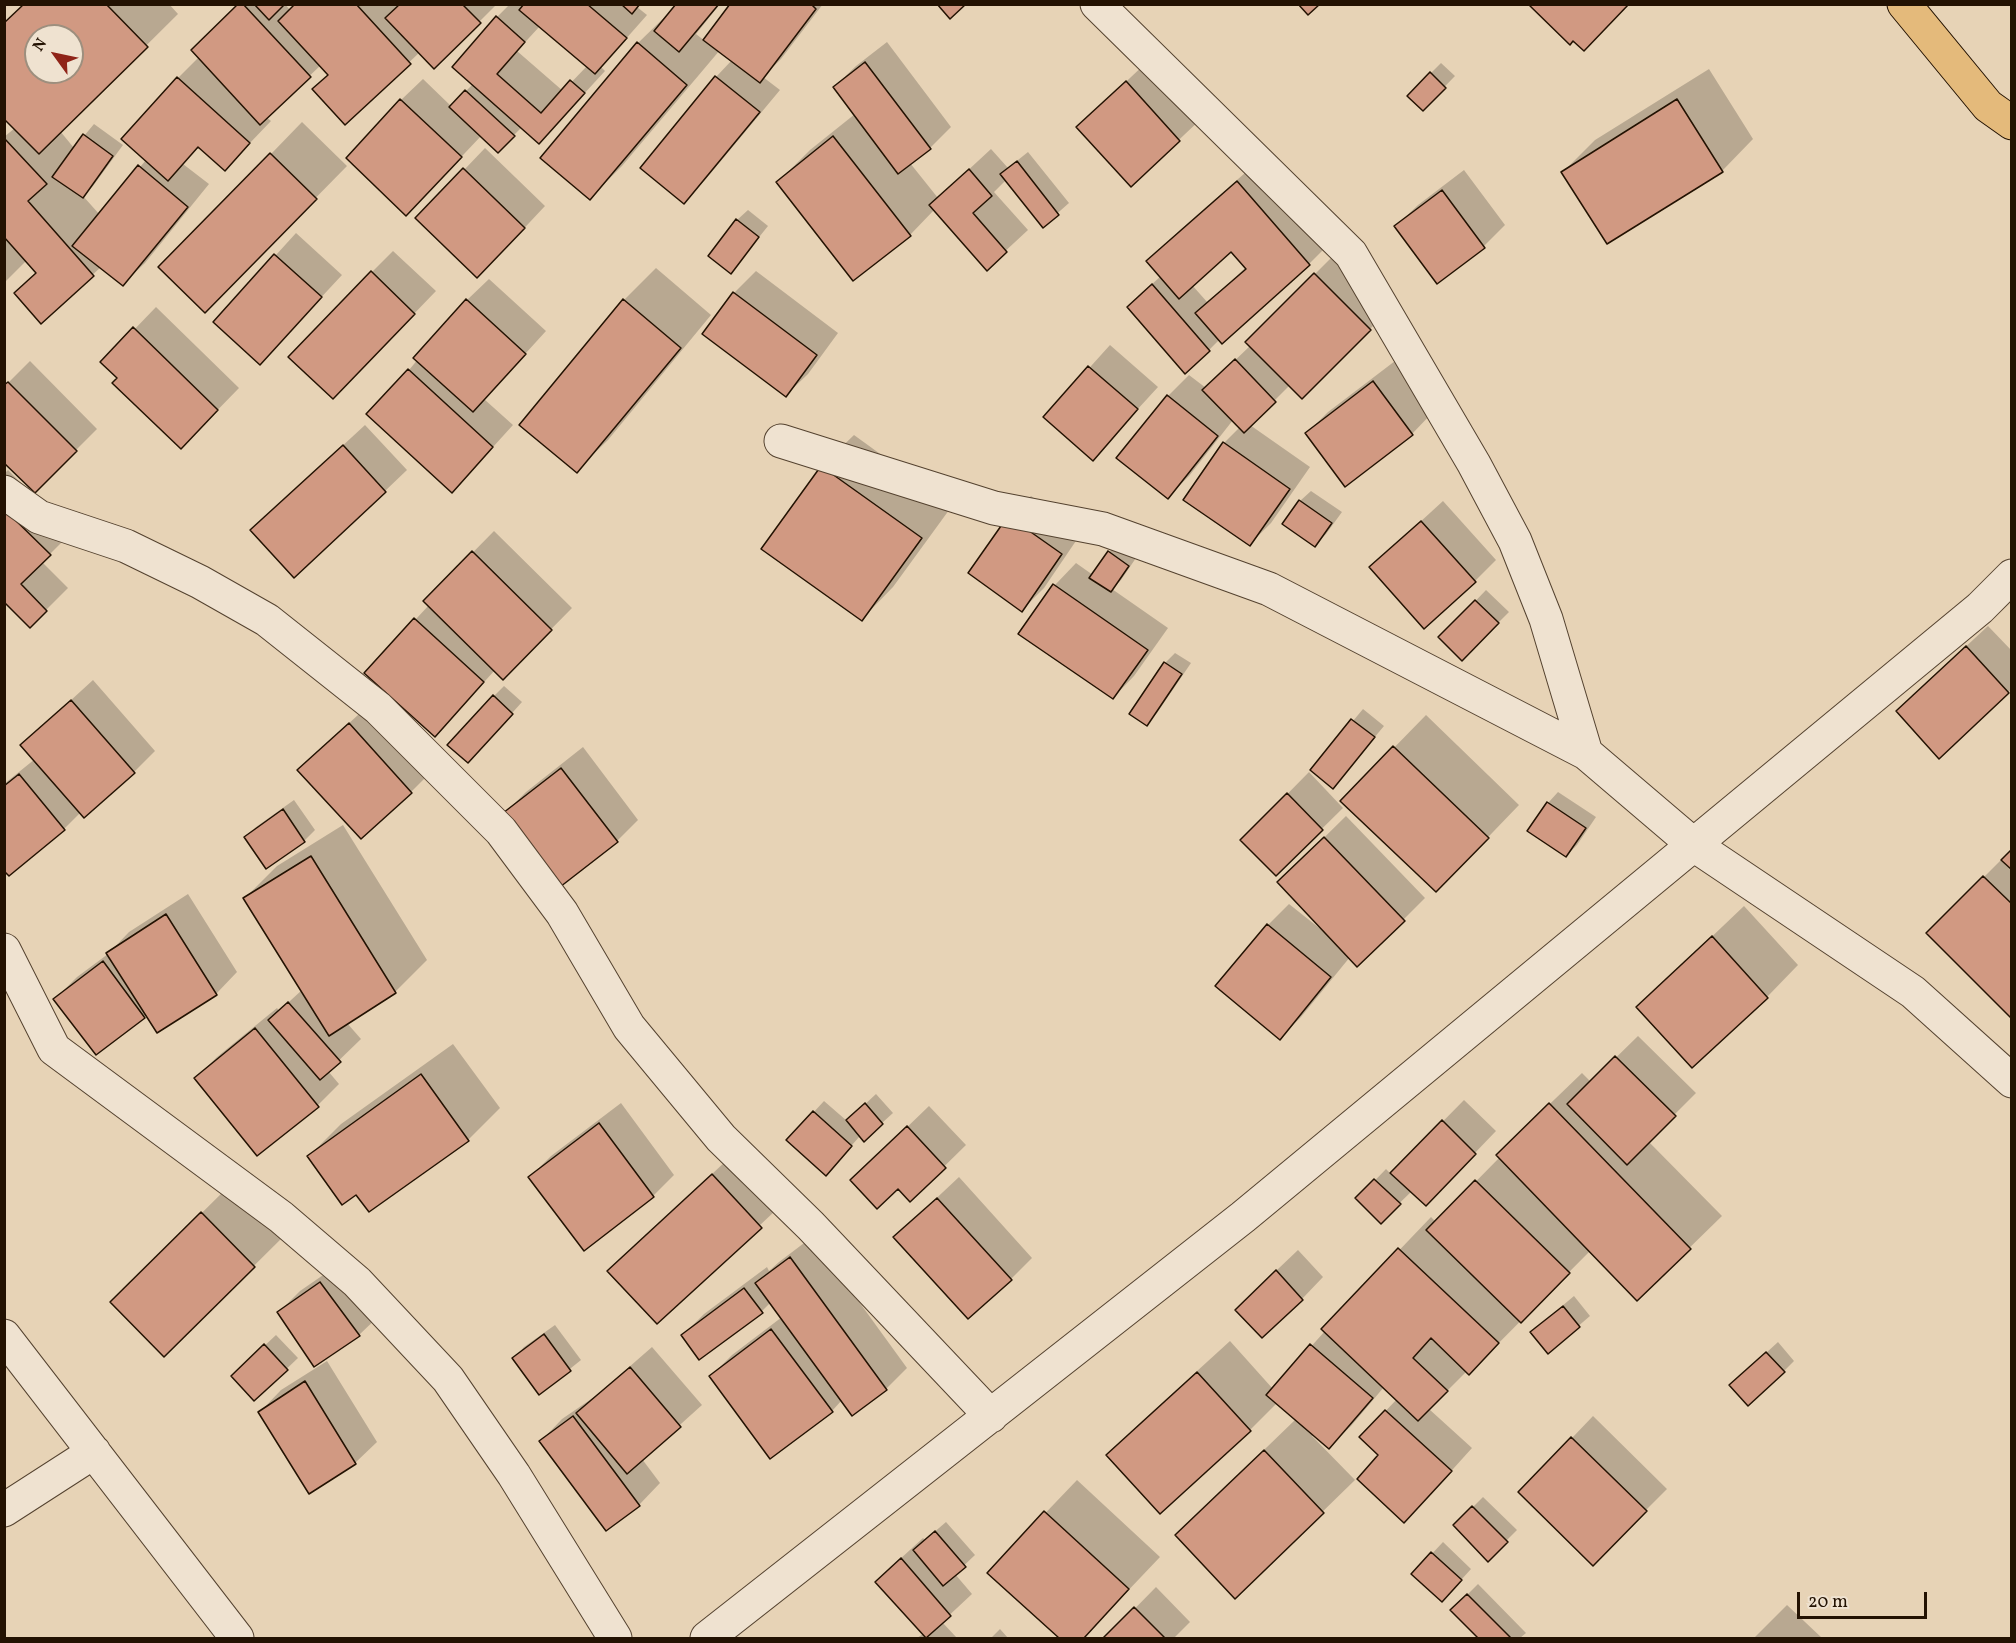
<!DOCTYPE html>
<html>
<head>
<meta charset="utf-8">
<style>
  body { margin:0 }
  #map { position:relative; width:2016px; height:1643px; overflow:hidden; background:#e7d3b6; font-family:Vollkorn,serif }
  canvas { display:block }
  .frame { position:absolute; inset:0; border:6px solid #231202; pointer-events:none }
  .north { position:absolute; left:24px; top:24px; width:60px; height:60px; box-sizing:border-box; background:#efe2d0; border:2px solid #9d8f7e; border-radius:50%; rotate:303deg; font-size:16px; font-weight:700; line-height:24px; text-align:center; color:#231202 }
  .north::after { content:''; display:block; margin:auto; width:21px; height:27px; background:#8f2418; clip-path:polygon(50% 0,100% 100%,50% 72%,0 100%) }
  .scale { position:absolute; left:1797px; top:1592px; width:130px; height:27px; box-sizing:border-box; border:3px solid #231202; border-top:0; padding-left:8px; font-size:18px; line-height:21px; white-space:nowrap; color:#231202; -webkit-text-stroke:4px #efe2d0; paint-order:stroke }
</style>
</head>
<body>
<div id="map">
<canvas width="2016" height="1643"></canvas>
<div class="frame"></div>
<div class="north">N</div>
<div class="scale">20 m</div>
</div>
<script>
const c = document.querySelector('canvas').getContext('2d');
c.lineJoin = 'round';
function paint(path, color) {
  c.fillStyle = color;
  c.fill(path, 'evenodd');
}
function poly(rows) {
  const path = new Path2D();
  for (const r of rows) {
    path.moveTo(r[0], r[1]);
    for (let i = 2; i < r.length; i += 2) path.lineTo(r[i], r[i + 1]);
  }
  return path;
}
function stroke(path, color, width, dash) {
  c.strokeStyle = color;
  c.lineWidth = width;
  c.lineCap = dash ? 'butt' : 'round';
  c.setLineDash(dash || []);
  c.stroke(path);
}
const shadow = poly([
  [25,4,169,4,178,14,60,131,74,148,94,124,123,145,93,186,83,196,100,215,146,160,178,78,199,57,239,4,285,4,290,10,296,4,497,4,434,67,420,52,345,123,329,74,321,65,266,117,271,121,225,169,200,146,183,164,209,184,145,263,123,284,101,267,41,322,37,272,27,260,4,283,4,137,15,128],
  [36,36,72,36,72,72,36,72],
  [510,4,639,4,637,7,647,15,601,67,605,71,560,120,522,127,498,151,482,135,428,192,401,100,423,79,451,106,473,84,497,17],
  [540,26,587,66,563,91,517,51],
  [678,4,720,4,696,34,705,41,732,4,823,4,781,59,763,77,780,90,705,180,684,202,716,77,732,60,720,50,622,166,590,198,638,43],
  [887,42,951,127,930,148,910,163,938,198,991,149,1008,168,1028,152,1069,203,1043,226,1006,180,994,192,1028,230,987,268,935,209,910,235,778,182,810,150,855,114,834,87,856,66],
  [1148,61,1201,119,1131,185,1078,127],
  [1441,63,1455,76,1423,109,1409,95],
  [1709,69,1753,139,1722,171,1563,172,1595,140],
  [302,122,347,166,236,279,271,154],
  [485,148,545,206,499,255,464,170],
  [1270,151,1341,232,1309,264,1222,341,1220,339,1209,350,1151,285,1161,276,1148,262,1180,230],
  [1232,250,1246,267,1208,303,1192,285],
  [1464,170,1505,225,1484,246,1396,226,1418,205],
  [748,210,768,226,731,272,737,220],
  [296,233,342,275,260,363,215,322],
  [393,251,436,291,354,376,372,272],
  [1336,253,1391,308,1302,397,1290,385,1250,425,1310,467,1271,523,1250,544,1224,443,1240,427,1233,420,1189,476,1168,497,1168,396,1189,375,1206,388,1251,345,1247,342],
  [656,268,711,315,608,440,576,471,521,425,624,300],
  [756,271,838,333,808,374,786,395,704,333,734,293],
  [489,279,546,331,484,399,513,425,473,469,409,370,467,300],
  [156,307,239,388,202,426,103,362],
  [1110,345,1158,387,1093,458,1045,417],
  [30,361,97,429,35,491,4,387],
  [1395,361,1433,412,1412,434,1345,485,1307,433,1328,412],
  [365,425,407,470,385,491,274,509],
  [854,435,952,506,893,587,862,619,822,466],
  [8,470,71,533,42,562,68,588,30,626,4,600,4,474],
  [1311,491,1342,512,1326,534,1315,545,1300,501],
  [1031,496,1082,532,1044,588,1022,610,1009,517],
  [1443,501,1496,560,1475,581,1371,567],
  [494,531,572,608,503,678,495,670,456,713,366,673,429,605,425,601],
  [1120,542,1138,555,1121,580,1112,589,1168,628,1134,676,1113,698,1020,633,1055,585,1076,563,1093,575,1109,552],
  [1486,590,1509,612,1462,659,1440,638],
  [1988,626,2012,651,2012,689,1939,756,1919,690],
  [1175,653,1191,663,1157,713,1146,724,1165,663],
  [93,680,155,751,134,772,81,812,64,829,4,868,4,784,35,759,22,745],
  [504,686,522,702,478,751,494,696],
  [371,703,432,771,411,792,321,749],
  [1363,709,1384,726,1333,787,1312,770],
  [1426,715,1519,805,1468,858,1342,801],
  [583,747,638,820,617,841,505,813,526,792],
  [1309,772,1343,808,1276,874,1242,840],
  [1558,792,1596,817,1577,845,1566,856,1548,803],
  [294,800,315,830,304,841,267,867,246,837,256,827],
  [1346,816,1425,898,1358,965,1350,957,1301,1017,1280,1038,1268,925,1289,904,1323,931,1324,930,1279,882],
  [343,825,427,960,395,992,347,1023,361,1039,328,1071,339,1084,318,1105,196,1078,217,1057,277,1008,279,1011,302,990,245,898,277,866],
  [2012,849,2012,1017,1928,933],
  [188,894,237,972,216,994,147,1014,96,1053,55,999,77,977,108,954,129,932],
  [1744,906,1798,965,1767,997,1638,1007],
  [1638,1036,1696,1093,1648,1141,1722,1216,1637,1299,1590,1251,1469,1373,1467,1371,1429,1409,1472,1448,1426,1499,1361,1437,1397,1399,1384,1387,1351,1426,1329,1447,1314,1434,1312,1436,1355,1480,1235,1597,1208,1504,1296,1419,1277,1403,1250,1430,1108,1455,1140,1423,1230,1341,1273,1389,1325,1331,1324,1329,1431,1217,1436,1222,1500,1157,1529,1124,1582,1073,1591,1082],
  [453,1044,500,1108,468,1140,369,1210,357,1193,309,1156,341,1124],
  [876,1094,893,1113,882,1123,860,1136,836,1163,788,1140,824,1101,847,1121],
  [1464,1100,1496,1131,1447,1182,1412,1191,1381,1221,1358,1198,1386,1169,1391,1174],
  [621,1103,674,1175,653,1196,530,1177,551,1156],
  [929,1106,966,1145,910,1200,874,1159],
  [745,1143,792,1195,657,1322,609,1271],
  [959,1177,1032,1258,1011,1279,895,1237],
  [234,1181,286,1234,164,1355,112,1302],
  [812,1237,907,1368,886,1389,842,1400,832,1411,711,1376,732,1355,782,1317,771,1302,762,1311,700,1358,683,1335,704,1314,767,1267,769,1271,779,1262],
  [1298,1250,1323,1277,1302,1299,1258,1288],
  [342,1262,381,1314,359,1335,279,1312,300,1291],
  [1574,1296,1590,1316,1548,1352,1543,1322],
  [555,1325,581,1360,540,1393,514,1358,524,1347],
  [276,1335,298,1358,255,1399,243,1366],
  [1778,1342,1794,1361,1784,1371,1742,1375],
  [652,1347,702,1405,642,1459,660,1483,639,1505,541,1441,562,1419,597,1395],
  [327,1361,377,1442,355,1463,260,1412,281,1390],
  [1593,1416,1667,1489,1593,1563,1572,1438],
  [1077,1480,1160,1557,1083,1638,1061,1638,989,1572],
  [1483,1497,1517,1530,1488,1559,1455,1525],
  [946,1522,975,1555,955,1574,972,1594,942,1622,957,1638,917,1638,923,1634,899,1560,923,1538,925,1540],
  [1443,1542,1471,1569,1452,1590,1413,1574],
  [1478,1584,1526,1633,1520,1638,1480,1638,1452,1610],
  [1156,1587,1190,1622,1174,1638,1106,1638],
  [1787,1605,1822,1638,1754,1638],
  [1000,1629,1008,1638,991,1638]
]);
const building = poly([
  [24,4,106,4,148,47,39,154,4,119,4,23,24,4],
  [36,36,72,36,72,72,36,72,36,36],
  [238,4,243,4,311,77,260,125,191,50,238,4],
  [254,4,285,4,269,20,254,4],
  [295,4,356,4,411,64,345,125,312,89,328,75,278,21,295,4],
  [400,4,462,4,481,23,434,69,385,18,400,4],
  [524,4,587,4,627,38,595,74,519,10,524,4],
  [621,4,640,4,632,14,621,4],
  [676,4,719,4,679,52,654,31,676,4],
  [730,4,811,4,816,9,760,83,703,40,730,4],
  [937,4,966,4,950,19,937,4],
  [1298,4,1320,4,1308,15,1298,4],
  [1528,4,1629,4,1584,51,1573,41,1570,45,1528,4],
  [496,16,525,42,497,74,541,113,570,80,585,93,539,144,452,67,496,16],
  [637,42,687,85,590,200,540,158,637,42],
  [865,62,931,149,898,174,833,87,865,62],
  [1430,72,1446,88,1423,111,1407,96,1430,72],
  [715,76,760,112,684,204,640,168,715,76],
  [177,77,250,143,225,171,198,147,168,181,121,139,177,77],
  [1126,81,1180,141,1131,187,1076,127,1126,81],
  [465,90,515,136,498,153,449,107,465,90],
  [400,99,462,157,406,216,346,158,400,99],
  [1677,99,1723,172,1607,244,1561,172,1677,99],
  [83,134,113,156,83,198,52,177,83,134],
  [833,136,911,236,853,281,776,182,833,136],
  [4,138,47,184,28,201,94,276,41,324,14,293,36,273,4,237,4,138],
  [270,153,317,199,205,313,158,267,270,153],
  [1017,161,1059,215,1043,228,1000,174,1017,161],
  [138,165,188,207,123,286,72,246,138,165],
  [463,168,525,228,477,278,415,218,463,168],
  [969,169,992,196,973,213,1007,252,987,271,929,205,969,169],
  [1237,181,1310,265,1222,344,1195,313,1246,269,1231,252,1179,299,1146,261,1237,181],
  [1442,190,1485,248,1437,284,1394,226,1442,190],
  [736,219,759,237,731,274,708,256,736,219],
  [274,254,322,297,260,365,213,322,274,254],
  [371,271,415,314,333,399,288,357,371,271],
  [1314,273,1371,330,1302,399,1245,342,1314,273],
  [1152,284,1210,351,1185,374,1127,307,1152,284],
  [733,292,817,355,786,397,702,334,733,292],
  [466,299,526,354,473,412,413,358,466,299],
  [623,299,681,348,577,473,519,425,623,299],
  [133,327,218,410,181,449,112,383,117,378,100,362,133,327],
  [1235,359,1276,402,1244,433,1202,390,1235,359],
  [1088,366,1138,409,1093,461,1043,417,1088,366],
  [408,369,493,447,452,493,366,414,408,369],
  [1373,381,1413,435,1345,487,1305,433,1373,381],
  [8,382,77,451,35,493,4,463,4,385,8,382],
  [1167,395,1218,436,1168,499,1116,458,1167,395],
  [1223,442,1290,489,1250,546,1183,500,1223,442],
  [343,445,386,492,294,578,250,530,343,445],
  [821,466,922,538,862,621,761,549,821,466],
  [1299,500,1332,523,1315,547,1282,524,1299,500],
  [4,509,51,555,21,584,47,611,30,628,4,602,4,509],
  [1008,516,1062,554,1022,612,968,573,1008,516],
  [1421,521,1476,582,1424,629,1369,567,1421,521],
  [472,551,552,630,503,680,423,601,472,551],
  [1108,551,1129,566,1111,592,1089,578,1108,551],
  [1053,584,1148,650,1113,699,1018,634,1053,584],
  [1475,600,1499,623,1462,661,1438,637,1475,600],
  [414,618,484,682,435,737,364,673,414,618],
  [1966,646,2009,693,1939,759,1896,711,1966,646],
  [1164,662,1182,674,1147,726,1129,714,1164,662],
  [493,695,513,714,468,763,447,745,493,695],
  [71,700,135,773,84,818,20,745,71,700],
  [1351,719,1375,737,1333,789,1310,770,1351,719],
  [349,723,412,793,361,839,297,770,349,723],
  [1393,746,1489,838,1436,892,1340,801,1393,746],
  [561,768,618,842,560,887,503,813,561,768],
  [19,774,65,830,9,876,4,871,4,786,19,774],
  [1287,793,1323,830,1276,876,1240,840,1287,793],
  [1547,802,1586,828,1566,857,1527,831,1547,802],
  [283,809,305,842,266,869,244,837,283,809],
  [1324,837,1405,921,1357,967,1277,882,1324,837],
  [2012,849,2012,870,2001,860,2012,849],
  [311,856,396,993,329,1036,243,898,311,856],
  [1983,876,2012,904,2012,1019,1926,933,1983,876],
  [166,914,217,995,157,1033,106,953,166,914],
  [1267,924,1331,977,1280,1040,1215,986,1267,924],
  [1712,936,1768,998,1692,1068,1636,1007,1712,936],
  [103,961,145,1018,96,1055,53,999,103,961],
  [288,1002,341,1062,320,1080,268,1020,288,1002],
  [255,1028,319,1107,257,1156,194,1078,255,1028],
  [1615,1056,1676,1116,1627,1165,1567,1104,1615,1056],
  [421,1074,469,1141,369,1212,356,1195,342,1205,307,1156,421,1074],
  [865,1103,883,1124,864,1142,846,1120,865,1103],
  [1549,1103,1691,1249,1637,1301,1496,1155,1549,1103],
  [813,1111,852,1146,826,1176,786,1140,813,1111],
  [1442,1120,1476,1154,1426,1206,1390,1173,1442,1120],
  [599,1123,654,1197,584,1251,528,1177,599,1123],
  [907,1126,946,1168,910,1202,898,1189,877,1209,850,1180,907,1126],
  [712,1174,762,1228,657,1324,607,1271,712,1174],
  [1374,1179,1401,1204,1381,1224,1355,1198,1374,1179],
  [1475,1180,1570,1273,1521,1323,1426,1230,1475,1180],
  [937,1198,1012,1280,968,1319,893,1237,937,1198],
  [201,1212,255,1267,164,1357,110,1302,201,1212],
  [1398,1248,1499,1343,1469,1375,1431,1338,1413,1358,1448,1391,1418,1421,1321,1329,1398,1248],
  [790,1257,887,1390,852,1416,755,1283,790,1257],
  [1276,1270,1303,1300,1262,1338,1235,1310,1276,1270],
  [320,1282,360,1336,314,1367,277,1312,320,1282],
  [744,1288,763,1313,699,1360,681,1335,744,1288],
  [1563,1306,1580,1327,1548,1354,1530,1332,1563,1306],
  [771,1329,833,1412,770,1459,709,1376,771,1329],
  [544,1334,571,1371,539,1395,512,1358,544,1334],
  [264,1344,288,1370,254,1401,231,1376,264,1344],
  [1310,1344,1373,1398,1329,1449,1266,1395,1310,1344],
  [1766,1352,1785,1372,1748,1406,1729,1385,1766,1352],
  [630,1367,681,1427,627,1474,576,1413,630,1367],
  [1197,1372,1251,1431,1160,1514,1106,1455,1197,1372],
  [305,1381,356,1464,309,1494,258,1412,305,1381],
  [1385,1410,1452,1471,1404,1523,1357,1479,1378,1455,1359,1437,1385,1410],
  [573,1416,640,1506,606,1531,539,1441,573,1416],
  [1571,1437,1647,1511,1593,1566,1518,1492,1571,1437],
  [1264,1450,1324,1513,1235,1599,1175,1535,1264,1450],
  [1472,1506,1508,1542,1488,1562,1453,1525,1472,1506],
  [1044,1511,1129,1589,1084,1638,1059,1638,987,1573,1044,1511],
  [935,1531,966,1567,943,1586,913,1550,935,1531],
  [1431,1552,1462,1580,1442,1602,1411,1574,1431,1552],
  [901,1558,951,1616,926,1638,875,1582,901,1558],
  [1467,1594,1511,1638,1478,1638,1450,1610,1467,1594],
  [1134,1607,1165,1638,1103,1638,1134,1607]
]);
const minor = poly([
  [1097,4,1351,254,1474,464,1515,541,1546,619,1586,753],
  [781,441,994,508,1103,529,1269,589,1586,753,1694,845,1913,992,2012,1081],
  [4,492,39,517,126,546,200,582,267,620,378,708,501,831,562,913,629,1027,721,1138,811,1226,991,1416],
  [4,950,54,1049,281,1217,357,1282,448,1379,514,1475,615,1638],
  [4,1336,237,1638],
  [4,1510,94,1452],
  [707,1638,1243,1217,1980,608,2012,576]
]);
const major = poly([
  [1904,4,1988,106,2012,123]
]);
paint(shadow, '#0003');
paint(building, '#d19982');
stroke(building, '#231202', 1.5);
stroke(minor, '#54422f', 35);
stroke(major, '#231202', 35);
stroke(minor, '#efe2d0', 33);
stroke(major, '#e4ba7b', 33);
</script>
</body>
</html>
